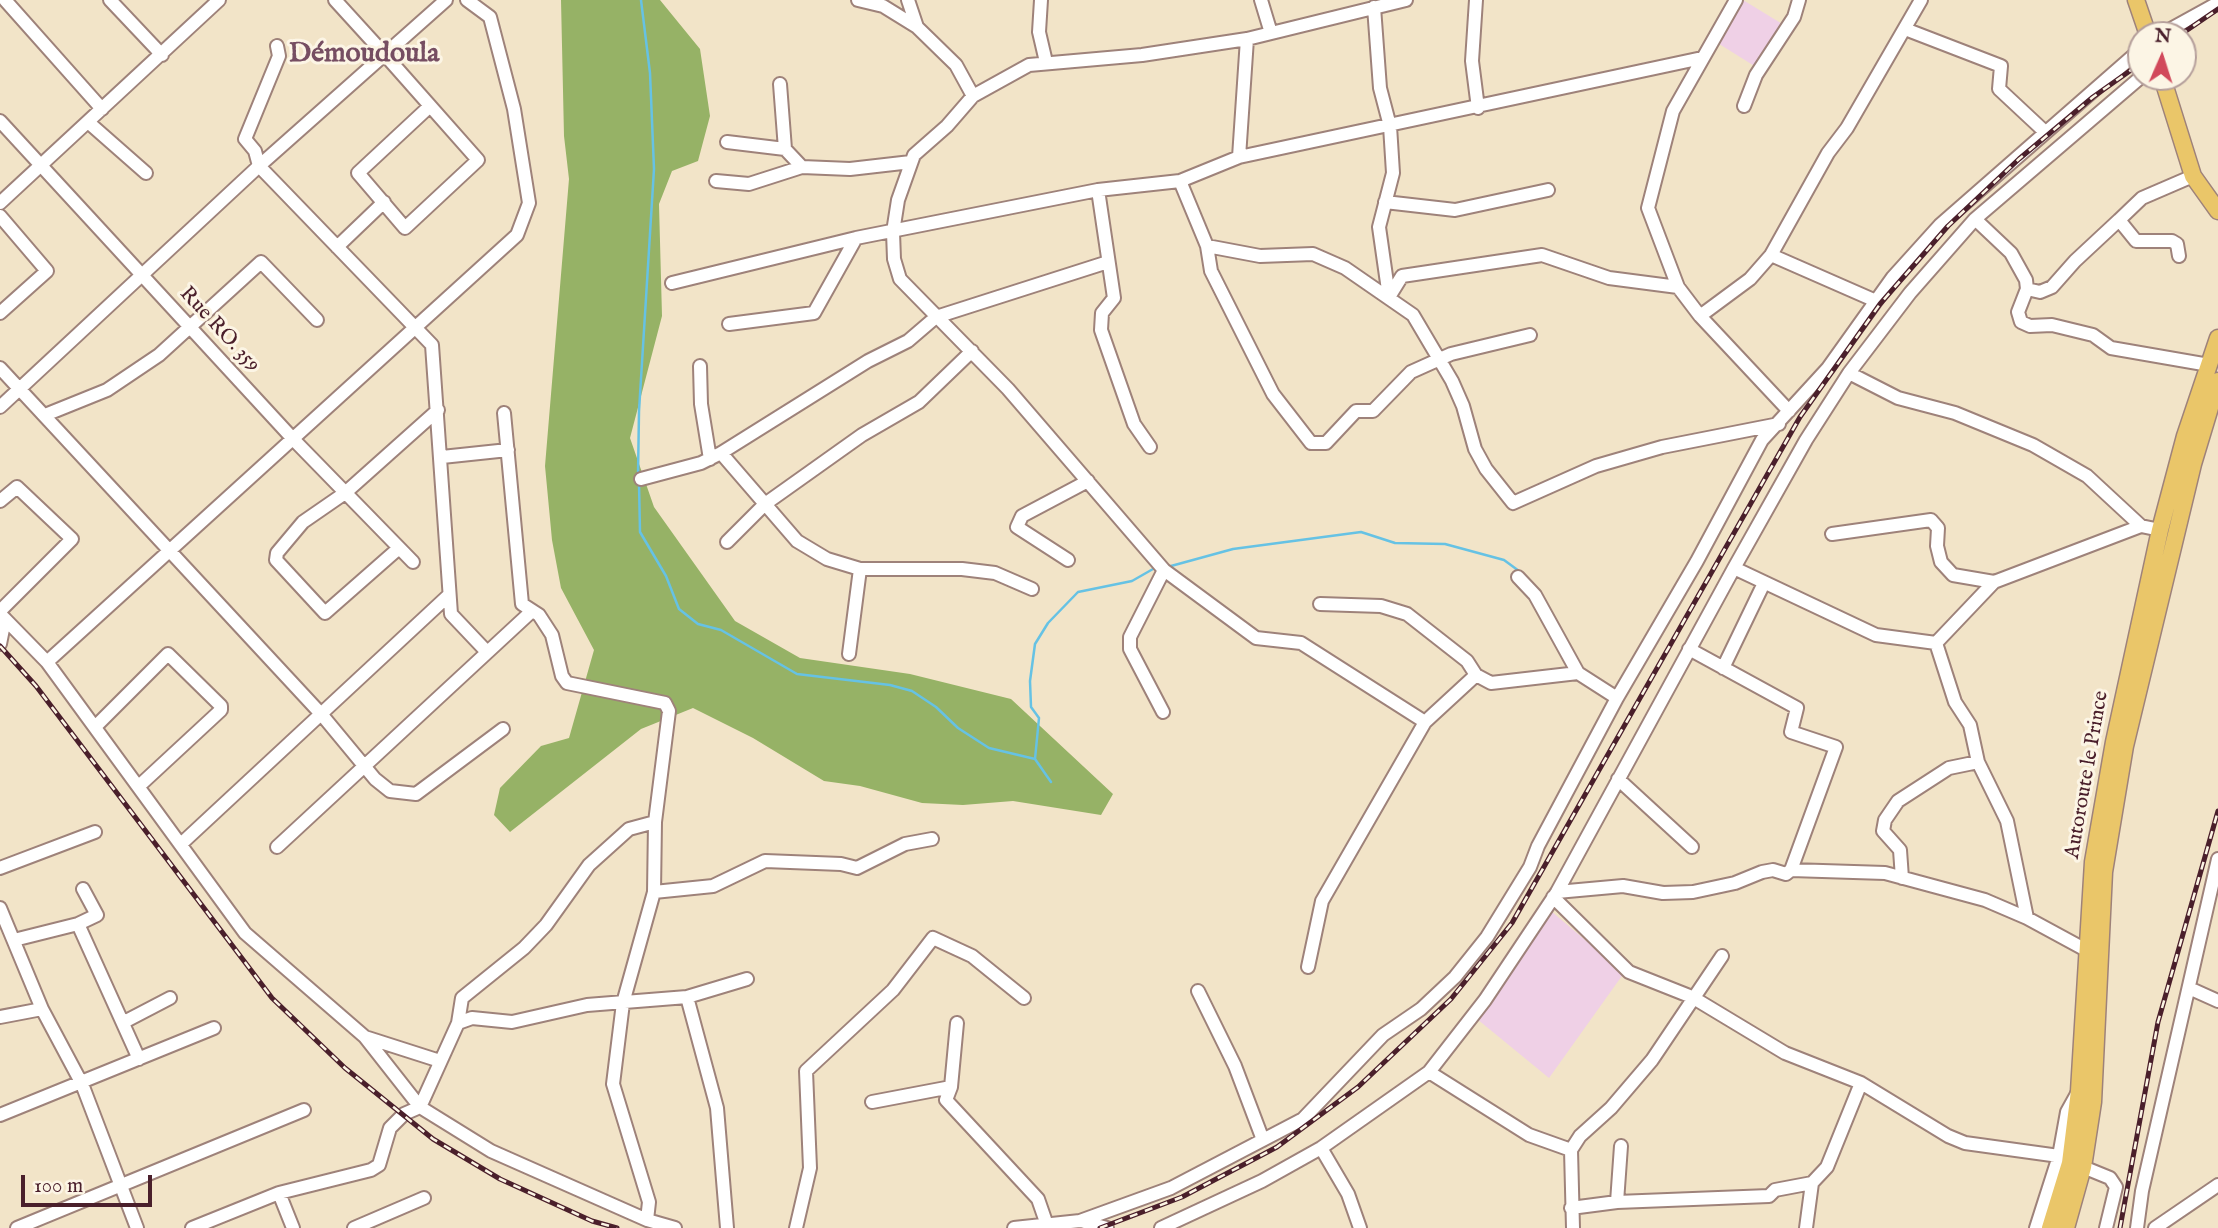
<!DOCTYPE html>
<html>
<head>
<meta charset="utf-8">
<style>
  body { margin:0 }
  #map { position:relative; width:2218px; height:1228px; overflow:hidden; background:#f2e4c8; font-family:"IM FELL English",serif }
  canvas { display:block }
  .north { position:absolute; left:2127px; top:21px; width:70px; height:70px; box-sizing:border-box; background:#fcf5e5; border:2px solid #b59f9b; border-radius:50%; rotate:3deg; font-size:19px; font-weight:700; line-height:28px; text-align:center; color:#4a1f2b }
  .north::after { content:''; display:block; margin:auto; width:24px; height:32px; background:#d1495b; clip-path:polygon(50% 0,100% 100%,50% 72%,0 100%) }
  .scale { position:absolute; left:21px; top:1175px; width:131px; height:32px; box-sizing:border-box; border:4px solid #4a1f2b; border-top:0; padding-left:9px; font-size:21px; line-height:24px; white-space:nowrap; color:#4a1f2b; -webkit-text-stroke:5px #fcf5e5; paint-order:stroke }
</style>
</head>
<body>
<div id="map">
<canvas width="2218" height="1228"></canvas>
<div class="north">N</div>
<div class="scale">100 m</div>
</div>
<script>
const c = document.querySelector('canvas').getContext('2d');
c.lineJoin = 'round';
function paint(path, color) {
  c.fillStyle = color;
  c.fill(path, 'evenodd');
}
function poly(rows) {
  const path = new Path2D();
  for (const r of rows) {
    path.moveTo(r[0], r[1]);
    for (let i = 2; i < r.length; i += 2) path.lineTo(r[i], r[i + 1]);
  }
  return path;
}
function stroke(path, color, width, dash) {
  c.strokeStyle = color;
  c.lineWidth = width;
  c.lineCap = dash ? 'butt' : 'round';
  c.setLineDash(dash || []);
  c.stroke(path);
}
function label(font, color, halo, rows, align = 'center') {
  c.font = font + ' "IM FELL English",serif';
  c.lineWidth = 6;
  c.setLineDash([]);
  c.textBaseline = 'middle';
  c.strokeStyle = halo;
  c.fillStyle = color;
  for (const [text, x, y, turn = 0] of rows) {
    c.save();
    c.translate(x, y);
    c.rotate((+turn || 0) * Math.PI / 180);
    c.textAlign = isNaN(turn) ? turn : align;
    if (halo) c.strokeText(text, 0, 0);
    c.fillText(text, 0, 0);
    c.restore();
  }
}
const built = poly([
  [1743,0,1784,25,1756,67,1716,42],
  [1551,911,1624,973,1549,1078,1477,1019]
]);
const forest = poly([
  [561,0,660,0,700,49,710,116,698,161,672,171,659,204,662,316,630,438,654,507,735,621,800,658,910,674,1011,699,1113,794,1101,815,1013,801,963,805,922,803,860,786,824,781,753,738,693,708,641,729,510,832,494,815,500,788,541,746,569,738,594,650,561,588,552,540,545,466,569,179,564,136]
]);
const stream = poly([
  [638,476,639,411,654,169,650,73,641,0],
  [639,483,640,532,666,576,679,609,698,624,721,630,797,674,890,685,912,691,936,707,958,728,989,748,1035,759,1051,782],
  [1171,566,1233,549,1361,532,1395,543,1445,544,1504,560,1519,571],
  [1035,759,1039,718,1031,707,1030,681,1035,644,1048,623,1078,592,1132,581,1153,569]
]);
const minor = poly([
  [5,0,102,109],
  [110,0,162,55],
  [335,0,386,56,478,160,405,228,358,173,430,106],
  [858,0,883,6,917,27,956,65,973,96],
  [908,0,917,27],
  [1041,0,1039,32,1046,62],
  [1261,0,1271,33],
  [1406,0,1247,39,1142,55,1029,65,973,96,947,126,914,155,898,200,893,232,894,259,900,279,1008,389,1164,570,1256,638,1301,643,1425,722],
  [1476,0,1472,61,1478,108],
  [1736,0,1673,111,1648,208,1678,287,1700,316,1789,411],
  [1374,7,1380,88,1390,126,1393,173,1379,227,1389,297],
  [1905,29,2001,66,1999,89,2044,131],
  [2160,35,2218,3],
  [277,46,279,56,245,139,255,151,259,166,432,345,451,614,487,652],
  [780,84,785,149],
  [1744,106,1756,75,1794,17,1799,0],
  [0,121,294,440,413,562],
  [88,122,146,173],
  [727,142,785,149,802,167,850,169,911,162],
  [1239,157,1247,39],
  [716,181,749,184,802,167],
  [1180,181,1207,246,1211,271,1273,394,1311,443,1326,443,1356,411,1373,411,1411,372,1451,354,1530,335],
  [1098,190,1114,298,1102,313,1101,330,1134,424,1150,447],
  [1385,202,1455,210,1548,190],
  [0,203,219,0],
  [0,216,47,271,0,313],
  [1975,219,2011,253,2026,280,2027,289,2018,312,2021,322,2030,326,2052,325,2093,335,2111,348,2209,365],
  [1207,246,1260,256,1313,254,1345,268,1413,315,1452,381,1463,406,1475,449,1486,469,1513,503,1596,466,1662,447,1779,424],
  [337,247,384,202],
  [1771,255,1876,301],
  [2179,256,2177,244,2172,241,2136,241,2119,220,2142,198,2193,176],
  [672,283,856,238,1098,190,1180,181,1239,157,1702,58],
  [2027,289,2040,292,2052,287,2075,261,2119,220],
  [1389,297,1402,276,1542,255,1609,278,1678,287],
  [1700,316,1750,279,1771,255,1828,153,1847,128,1921,0],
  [729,324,814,313,856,238],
  [700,366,701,404,710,459],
  [0,368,322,715,375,779,390,791,416,794,503,729],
  [1849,373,1898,398,1955,413,2033,445,2087,476,2141,526],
  [0,407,259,166,446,0],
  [45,415,107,390,159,355,261,262,317,320],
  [721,453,797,541,827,559,860,569,962,569,995,573,1032,589],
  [442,457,508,450],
  [641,479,701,463,721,453,868,361,908,341,936,317,1108,262],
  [0,501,17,487,72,539,0,611],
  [1832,534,1931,520,1938,528,1937,546,1941,562,1953,575,1994,582],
  [727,542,765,504,862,435,919,402,972,351],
  [399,548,325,613,276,560,277,553,303,522,345,493,438,410],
  [1068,560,1017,527,1022,516,1088,481],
  [1734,568,1876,635,1936,643],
  [1518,577,1535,595,1578,673,1617,698],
  [1320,604,1381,606,1407,614,1467,661,1476,675],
  [5,619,47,662,245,933,365,1037,420,1107,491,1151,647,1220,649,1202,613,1084,623,1003,654,892,655,822,669,711,665,703,567,683,562,676,552,635,539,615,522,604,504,413],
  [0,644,5,619,3,617],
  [1689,649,1797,708,1791,732,1836,747,1791,870,1885,873,1985,900,2027,918,2086,950],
  [849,654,860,569],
  [47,662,517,235,529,203,514,109,490,17,467,0],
  [1723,668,1764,583],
  [1163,712,1130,649,1130,637,1164,570],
  [95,727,168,654,221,706,221,710,139,786],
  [1618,779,1692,847],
  [181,844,449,595],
  [277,847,532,611],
  [0,868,95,832],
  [1902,878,1900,850,1883,831,1885,820,1898,801,1949,768,1978,762],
  [654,892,713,886,765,861,841,864,857,868,905,844,932,839],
  [1557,892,1623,886,1663,893,1693,892,1735,883,1762,872,1773,870,1786,874,1791,870],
  [1553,897,1629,972,1692,997,1785,1053,1861,1083,1948,1136,1965,1143,2059,1156],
  [0,908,42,1009,82,1084,137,1228],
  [2027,918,2007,821,1978,762,1970,725,1955,702,1936,643,1994,582,2141,526,2160,530],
  [78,924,139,1059],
  [14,940,78,924,97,915,83,889],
  [1308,967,1322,901,1425,722,1476,675,1491,683,1578,673],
  [2189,988,2218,1001],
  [1198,991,1235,1066,1263,1140],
  [0,1017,42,1009],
  [124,1022,170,998],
  [458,1023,462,998,524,948,546,925,589,865,629,829,655,822],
  [957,1023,951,1087,946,1100,1038,1199,1047,1225],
  [365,1037,440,1061],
  [1429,1072,1529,1135,1571,1150],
  [872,1102,951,1087],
  [0,1115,214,1028],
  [1321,1148,1348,1194,1360,1228],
  [2083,1167,2110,1178,2116,1187,2106,1228],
  [279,1193,293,1228],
  [1617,1202,1621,1146],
  [1571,1208,1617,1202,1769,1196,1775,1190,1812,1183],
  [647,1220,675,1228],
  [1081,1221,1107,1228],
  [17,1228,304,1110],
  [192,1228,279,1193,371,1170,379,1165,390,1128,404,1114,420,1107,458,1023,472,1018,512,1022,587,1005,687,997],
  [354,1228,424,1198],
  [727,1228,717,1108,687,997,747,979],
  [796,1228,810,1168,806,1071,893,990,933,938,972,956,1024,998],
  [1014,1228,1080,1221,1171,1188,1303,1119,1383,1035,1421,1009,1455,977,1487,937,1530,867,1538,846,1617,698,1697,561,1762,440,1828,368,1893,277,1940,225,2141,49],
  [1161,1228,1262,1181,1321,1148,1429,1072,1485,1000,1557,892,1734,568,1806,440,1849,373,1910,293,1975,219,2141,77],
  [1573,1228,1571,1150,1580,1136,1611,1108,1652,1060,1722,956],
  [1806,1228,1812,1183,1827,1167,1861,1083],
  [2036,1228,2059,1156,2067,1112,2077,1094],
  [2137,1228,2142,1191,2218,859],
  [2155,1228,2218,1185]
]);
const major = poly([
  [2136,0,2148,35],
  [2162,77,2193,176,2218,211],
  [2050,1228,2070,1163,2079,1091,2093,862,2114,742,2160,530,2185,436,2218,338],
  [2066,1228,2083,1167,2093,1102,2104,872,2125,746,2193,464,2218,381]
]);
const rail = poly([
  [2180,35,2218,9],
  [0,646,36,686,272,998,345,1068,433,1139,500,1179,592,1221,617,1228],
  [1100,1228,1182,1197,1277,1147,1358,1087,1451,999,1512,923,1800,417,1880,304,1948,226,2019,159,2093,97,2141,63],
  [2120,1228,2158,1022,2218,811]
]);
const streetNames = [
  ["Rue RO. 359",219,330,47],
  ["Autoroute le Prince",2088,775,-80]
];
const districtNames = [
  ["Démoudoula",364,55]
];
paint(built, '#efd0e6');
paint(forest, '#96b266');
stroke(stream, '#66c2e4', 2.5);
stroke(minor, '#9e827a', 16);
stroke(major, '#9e827a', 19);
stroke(minor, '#fff', 12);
stroke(major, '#eac669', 16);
stroke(rail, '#4a1f2b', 5);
stroke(rail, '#fcf5e5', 2.5, [8]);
label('21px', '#4a1f2b', '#fcf5e5', streetNames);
label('bold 28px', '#764e62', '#fcf5e5', districtNames);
</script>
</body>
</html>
